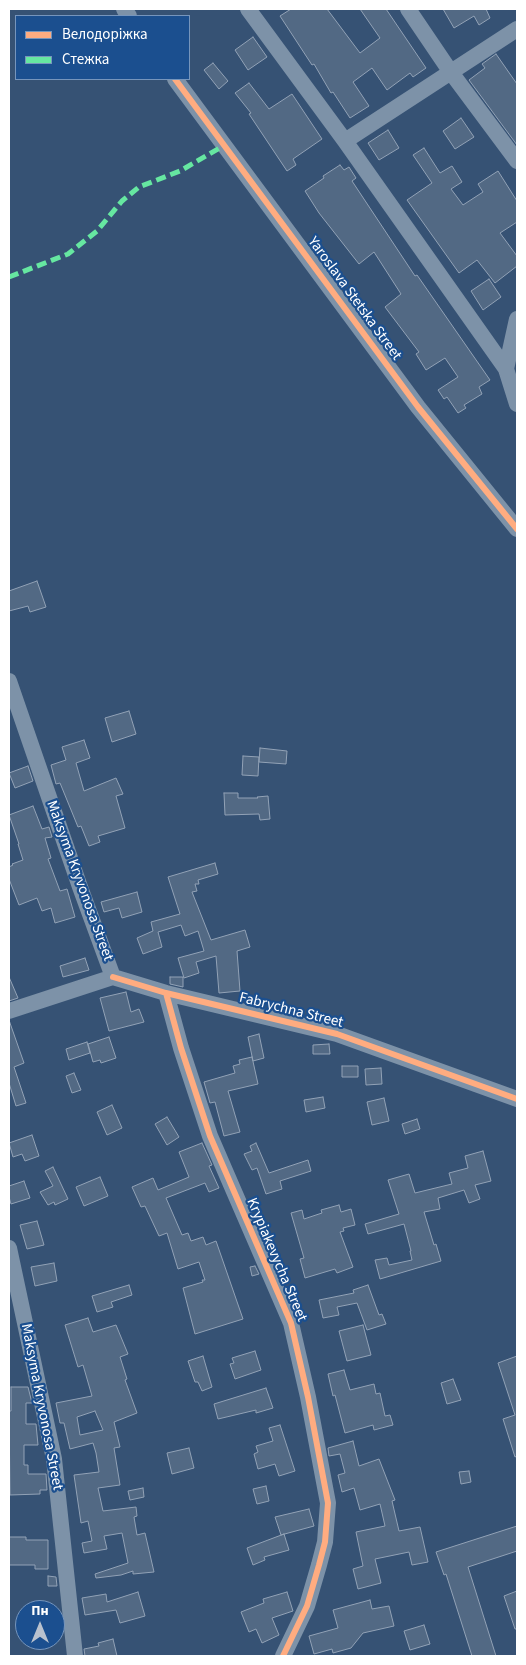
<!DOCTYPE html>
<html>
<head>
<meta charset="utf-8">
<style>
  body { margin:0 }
  #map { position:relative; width:526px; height:1665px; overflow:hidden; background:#365274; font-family:"Source Sans 3",sans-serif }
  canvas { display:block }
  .frame { position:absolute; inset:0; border:10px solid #fff; pointer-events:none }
  .legend { position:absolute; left:15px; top:15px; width:175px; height:65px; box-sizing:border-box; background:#1b4f8f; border:1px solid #7695bc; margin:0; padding:6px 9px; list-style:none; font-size:15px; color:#fff }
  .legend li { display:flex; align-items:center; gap:10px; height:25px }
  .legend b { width:25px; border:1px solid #7695bc }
  .north { position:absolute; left:15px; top:1600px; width:50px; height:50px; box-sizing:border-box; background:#1b4f8f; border:1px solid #7695bc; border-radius:50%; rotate:0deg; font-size:14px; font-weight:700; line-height:20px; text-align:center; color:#fff }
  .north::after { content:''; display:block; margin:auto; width:18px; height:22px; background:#b9c2ce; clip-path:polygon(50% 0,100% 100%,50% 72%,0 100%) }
</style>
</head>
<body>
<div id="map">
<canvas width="526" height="1665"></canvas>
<div class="frame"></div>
<ul class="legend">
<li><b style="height:6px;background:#ffac80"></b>Велодоріжка</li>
<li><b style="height:6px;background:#66e7a1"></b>Стежка</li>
</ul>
<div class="north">Пн</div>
</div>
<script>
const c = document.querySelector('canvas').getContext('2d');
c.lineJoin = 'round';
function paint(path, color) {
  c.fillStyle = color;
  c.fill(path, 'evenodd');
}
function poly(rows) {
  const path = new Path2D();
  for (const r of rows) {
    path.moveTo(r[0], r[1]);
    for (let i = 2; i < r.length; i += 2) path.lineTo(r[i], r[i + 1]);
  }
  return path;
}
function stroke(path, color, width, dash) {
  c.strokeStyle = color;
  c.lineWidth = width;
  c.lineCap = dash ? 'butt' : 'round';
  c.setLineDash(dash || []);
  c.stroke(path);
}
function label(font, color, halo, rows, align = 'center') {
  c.font = font + ' "Source Sans 3",sans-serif';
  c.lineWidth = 4.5;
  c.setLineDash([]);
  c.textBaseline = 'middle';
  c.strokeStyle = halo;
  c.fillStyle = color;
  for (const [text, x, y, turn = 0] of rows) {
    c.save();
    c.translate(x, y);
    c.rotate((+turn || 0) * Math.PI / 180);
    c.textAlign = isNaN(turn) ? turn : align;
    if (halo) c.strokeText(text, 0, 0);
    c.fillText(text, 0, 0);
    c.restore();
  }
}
const building = poly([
  [291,9,327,9,360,53,380,38,360,9,386,9,426,68,413,77,410,73,387,90,372,68,353,82,369,106,350,118,333,92,331,93,314,64,312,65,280,16,291,9],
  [443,9,486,9,490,18,479,25,474,16,454,28,443,9],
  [253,37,267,57,248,70,235,50,253,37],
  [496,54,517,84,517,145,469,80,485,68,482,64,496,54],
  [213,63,228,81,219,89,204,70,213,63],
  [249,83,269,109,292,94,322,139,293,159,296,165,287,171,249,114,251,113,235,93,249,83],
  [461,118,474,137,455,149,443,131,461,118],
  [388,130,399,148,379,160,368,143,388,130],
  [424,148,440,173,452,166,462,182,451,189,463,205,483,192,478,184,498,171,517,201,517,222,500,233,517,256,517,266,495,283,477,260,459,273,407,200,432,183,413,155,424,148],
  [340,165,344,170,349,167,356,178,352,181,415,276,417,275,490,380,479,387,482,394,464,405,466,408,458,413,447,397,444,399,438,390,458,377,445,358,426,370,416,354,419,352,385,307,401,294,374,252,359,264,319,213,305,191,324,178,323,176,340,165],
  [489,279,501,297,483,310,471,291,489,279],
  [37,581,46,607,30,612,28,606,9,611,9,591,37,581],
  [129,711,136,734,112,742,105,718,129,711],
  [84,740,90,758,76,763,84,791,116,778,123,794,116,796,125,828,98,836,100,842,89,846,81,826,78,827,60,783,56,784,51,765,66,760,62,747,84,740],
  [260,748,287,751,286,764,259,762,260,748],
  [243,756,259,757,258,776,242,775,243,756],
  [28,766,33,781,15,788,9,773,28,766],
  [224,793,238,793,238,798,258,798,257,797,268,796,270,819,260,820,259,814,225,815,224,793],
  [33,806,42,829,49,827,52,837,45,838,51,858,48,859,60,891,67,889,75,917,55,923,51,908,42,911,37,898,19,905,9,879,9,867,13,865,12,864,23,860,18,844,19,844,9,815,33,806],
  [215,863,218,874,198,880,199,884,195,884,197,891,192,892,211,940,245,930,250,947,237,951,240,991,219,993,216,956,196,962,199,973,184,978,178,958,204,951,198,931,185,936,181,925,158,932,162,947,143,954,137,938,153,931,151,922,180,914,168,877,215,863],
  [137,892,142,912,122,918,119,908,104,912,101,902,137,892],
  [85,958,89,970,63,977,60,966,85,958],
  [9,977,18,998,9,1001,9,977],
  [170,977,183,977,183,987,170,984,170,977],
  [126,992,131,1012,139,1009,144,1022,109,1031,100,998,126,992],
  [10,1023,24,1063,14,1067,26,1103,16,1106,9,1083,9,1024,10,1023],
  [259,1034,264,1058,253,1061,248,1037,259,1034],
  [109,1037,116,1058,101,1063,100,1060,93,1062,88,1044,109,1037],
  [87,1042,90,1053,69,1060,66,1049,87,1042],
  [329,1044,330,1054,313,1054,313,1045,329,1044],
  [252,1057,258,1084,228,1091,240,1132,224,1136,215,1102,210,1103,204,1082,235,1073,233,1066,240,1064,239,1060,252,1057],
  [342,1066,358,1066,358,1077,342,1077,342,1066],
  [381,1068,382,1084,366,1085,365,1069,381,1068],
  [74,1073,81,1090,72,1093,66,1076,74,1073],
  [323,1097,325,1108,306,1112,304,1100,323,1097],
  [384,1098,389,1121,372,1125,367,1102,384,1098],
  [112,1105,122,1128,107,1135,97,1112,112,1105],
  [167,1117,179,1137,167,1145,155,1124,167,1117],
  [417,1119,420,1129,405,1134,402,1124,417,1119],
  [32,1135,39,1156,25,1161,22,1154,13,1157,9,1143,32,1135],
  [202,1143,212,1165,209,1166,219,1188,209,1192,205,1183,166,1198,182,1235,188,1233,191,1241,203,1237,206,1245,216,1241,243,1319,195,1334,183,1288,203,1282,202,1280,205,1280,199,1262,178,1269,167,1233,159,1236,145,1206,141,1207,132,1187,153,1178,158,1190,189,1177,179,1152,202,1143],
  [256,1143,269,1173,308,1160,311,1171,280,1181,282,1189,266,1194,257,1168,252,1170,244,1154,252,1151,250,1146,256,1143],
  [483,1151,491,1181,475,1185,480,1199,469,1203,464,1190,438,1198,440,1209,424,1212,434,1245,436,1244,441,1261,380,1279,375,1260,387,1258,389,1265,412,1260,410,1251,411,1251,404,1224,368,1234,365,1224,399,1214,388,1180,409,1174,415,1193,452,1184,449,1173,468,1168,465,1156,483,1151],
  [53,1167,68,1199,55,1205,54,1202,48,1205,40,1192,53,1186,45,1171,53,1167],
  [100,1177,108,1196,84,1206,76,1187,100,1177],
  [24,1181,30,1198,11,1204,9,1197,9,1186,24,1181],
  [339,1205,341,1212,351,1209,355,1225,343,1228,344,1231,340,1232,353,1267,337,1273,335,1269,305,1278,300,1259,304,1258,291,1213,302,1210,304,1219,322,1213,321,1210,339,1205],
  [37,1221,44,1245,27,1249,20,1225,37,1221],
  [54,1263,57,1281,35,1286,31,1267,54,1263],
  [255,1266,259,1274,252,1276,250,1267,255,1266],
  [129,1285,132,1295,111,1302,113,1307,97,1312,92,1296,129,1285],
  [368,1285,379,1315,382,1314,386,1324,367,1330,357,1303,337,1307,339,1315,323,1318,319,1300,354,1293,353,1290,368,1285],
  [88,1318,93,1332,116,1325,128,1354,120,1357,127,1379,125,1380,137,1413,114,1422,120,1447,114,1448,120,1485,98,1488,103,1511,136,1507,137,1516,134,1517,137,1535,145,1533,154,1572,133,1574,133,1571,121,1575,96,1578,95,1574,128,1563,122,1533,104,1536,107,1549,84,1553,82,1543,92,1541,88,1521,81,1523,74,1475,99,1472,96,1453,93,1443,70,1449,64,1423,60,1423,56,1403,92,1396,83,1365,78,1367,65,1325,88,1318],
  [95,1411,103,1430,80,1435,77,1417,95,1411],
  [363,1325,371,1355,347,1361,339,1331,363,1325],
  [255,1351,261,1370,235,1379,230,1364,234,1363,232,1358,255,1351],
  [203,1356,212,1387,202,1391,198,1382,195,1382,188,1361,203,1356],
  [517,1356,517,1456,515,1457,503,1419,515,1415,498,1363,517,1356],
  [344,1370,350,1390,374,1384,376,1394,380,1393,385,1416,390,1415,393,1425,374,1430,373,1425,345,1433,335,1395,333,1396,328,1374,344,1370],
  [453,1379,461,1400,447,1404,441,1383,453,1379],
  [11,1387,28,1387,32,1403,26,1403,26,1424,36,1424,38,1445,24,1445,24,1465,28,1465,28,1474,46,1474,47,1490,40,1490,40,1494,10,1495,9,1411,11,1411,11,1387],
  [266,1388,273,1408,256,1413,256,1410,218,1419,214,1404,266,1388],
  [280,1425,295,1471,279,1476,275,1464,258,1469,254,1454,258,1452,256,1446,273,1441,269,1428,280,1425],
  [353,1441,359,1466,379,1459,395,1500,392,1501,399,1531,420,1527,428,1562,412,1565,409,1552,375,1559,381,1583,358,1589,353,1569,363,1566,356,1532,385,1526,380,1504,360,1510,354,1488,342,1492,338,1475,345,1473,340,1454,329,1456,328,1448,353,1441],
  [189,1448,194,1468,172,1474,167,1453,189,1448],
  [469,1471,471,1482,461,1484,459,1472,469,1471],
  [266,1486,269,1501,257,1504,253,1489,266,1486],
  [143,1488,144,1497,130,1500,128,1491,143,1488],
  [309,1509,314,1526,281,1535,275,1517,309,1509],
  [517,1526,517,1551,468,1567,496,1656,472,1656,446,1574,444,1575,436,1552,517,1526],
  [284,1534,289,1550,264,1557,265,1560,253,1565,247,1548,284,1534],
  [9,1537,26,1537,26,1540,48,1540,48,1569,35,1569,35,1565,9,1565,9,1537],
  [48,1576,56,1577,57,1586,48,1586,48,1576],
  [517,1591,517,1629,515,1629,504,1596,517,1591],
  [138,1592,145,1616,120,1623,116,1610,85,1615,82,1598,106,1594,107,1602,138,1592],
  [287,1592,293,1611,272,1618,279,1635,262,1643,256,1629,249,1632,241,1612,264,1603,263,1599,287,1592],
  [370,1600,372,1609,389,1606,394,1626,363,1633,351,1648,333,1653,332,1649,314,1654,309,1636,338,1628,333,1610,370,1600],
  [424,1625,430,1644,410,1650,404,1631,424,1625],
  [113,1639,117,1656,85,1656,84,1649,99,1646,98,1643,113,1639]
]);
const minor = poly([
  [124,9,129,16],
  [248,9,345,141,506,369,517,404],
  [408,9,450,71,517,161],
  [175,79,418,407,517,529],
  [345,141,517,29],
  [506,369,517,319],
  [9,681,80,887,113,977],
  [113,977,166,993,337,1034,517,1099],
  [166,993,181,1048,210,1136,291,1323,308,1397,328,1503,325,1542,319,1565,307,1606,283,1656],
  [9,1011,113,977],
  [9,1248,54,1459,75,1656]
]);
const quiet = poly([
  [9,277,68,254,97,231,122,201,139,187,180,171,225,145]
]);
const cycleway = poly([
  [175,79,418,407,517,529],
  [113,977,166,993,337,1034,517,1099],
  [166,993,181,1048,210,1136,291,1323,308,1397,328,1503,325,1542,319,1565,307,1606,283,1656]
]);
const streetNames = [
  ["Yaroslava Stetska Street",354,299,54],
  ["Maksyma Kryvonosa Street",79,881,70],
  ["Fabrychna Street",291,1011,14],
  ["Krypiakevycha Street",276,1260,67],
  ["Maksyma Kryvonosa Street",41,1407,79]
];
paint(building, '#526984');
stroke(building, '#92a2b6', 1);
stroke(minor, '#7d92a8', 16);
stroke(quiet, '#66e7a1', 5, [10, 5]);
stroke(cycleway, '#ffac80', 6);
label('15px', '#fff', '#1b4f8f', streetNames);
</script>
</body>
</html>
